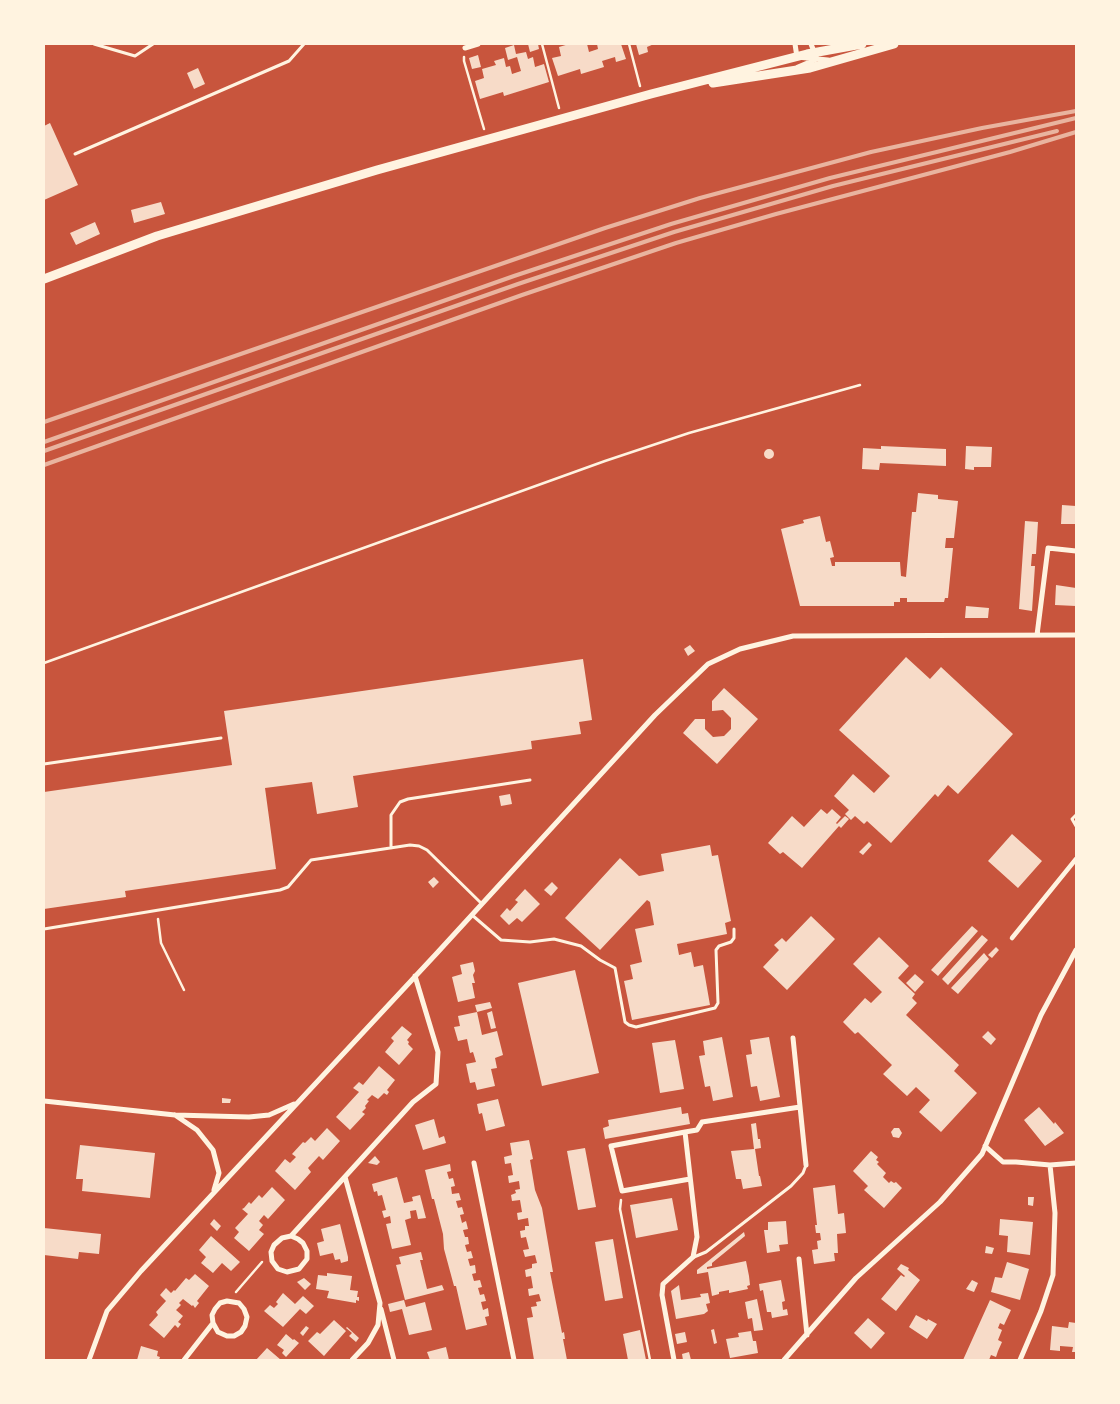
<!DOCTYPE html>
<html>
<head>
<meta charset="utf-8">
<style>
  body { margin:0 }
  #map { position:relative; width:1120px; height:1404px; overflow:hidden; background:#c8553d; font-family:"Space Grotesk",sans-serif }
  canvas { display:block }
  .frame { position:absolute; inset:0; border:45px solid #fff3e0; pointer-events:none }
</style>
</head>
<body>
<div id="map">
<canvas width="1120" height="1404"></canvas>
<div class="frame"></div>
</div>
<script>
const c = document.querySelector('canvas').getContext('2d');
c.lineJoin = 'round';
function paint(path, color) {
  c.fillStyle = color;
  c.fill(path, 'evenodd');
}
function poly(rows) {
  const path = new Path2D();
  for (const r of rows) {
    if (r.length === 3) {
      path.moveTo(r[0] + r[2], r[1]);
      path.arc(r[0], r[1], r[2], 0, 2 * Math.PI);
      continue;
    }
    path.moveTo(r[0], r[1]);
    for (let i = 2; i < r.length; i += 2) path.lineTo(r[i], r[i + 1]);
  }
  return path;
}
function stroke(path, color, width, dash) {
  c.strokeStyle = color;
  c.lineWidth = width;
  c.lineCap = dash ? 'butt' : 'round';
  c.setLineDash(dash || []);
  c.stroke(path);
}
const building = poly([
  [528,44,538,44,539,49,530,52],
  [569,44,587,44,589,52,598,49,597,44,621,44,626,59,616,62,615,57,602,61,604,67,581,74,580,69,558,76,552,58,561,56,559,47],
  [636,44,654,44,647,47,648,52,639,55],
  [514,45,516,54,526,52,528,59,533,57,535,67,544,64,549,82,504,96,503,92,480,99,475,81,484,78,482,69,496,65,494,61,504,58,506,67,510,66,512,74,521,71,517,57,508,60,505,48],
  [478,55,481,67,472,69,469,58],
  [198,68,205,84,194,89,187,73],
  [50,123,78,185,44,200,44,126],
  [161,202,165,214,134,223,131,210],
  [95,222,100,234,76,245,70,233],
  [881,446,946,449,946,466,880,463,879,470,862,469,863,448,881,449],
  [966,446,992,447,991,467,974,467,974,470,965,469],
  [769,454,5],
  [918,493,938,495,938,499,958,501,954,538,946,538,945,548,953,548,948,598,945,598,944,602,907,602,907,598,900,598,900,602,894,602,894,606,800,606,781,529,804,523,803,520,820,516,826,542,830,541,834,557,830,558,832,566,835,566,835,562,900,562,901,576,906,577,912,512,916,512],
  [1062,505,1076,506,1076,524,1061,524],
  [1025,521,1038,522,1036,554,1032,554,1031,566,1035,566,1032,611,1019,609],
  [1056,585,1076,588,1076,606,1055,605],
  [966,606,989,608,988,618,965,618],
  [690,645,695,651,688,656,684,649],
  [906,657,930,679,941,667,1013,734,958,794,948,785,938,797,935,794,891,843,867,821,864,824,855,816,851,820,845,814,849,810,834,796,853,774,874,793,890,776,839,730],
  [583,659,592,720,579,722,581,734,531,741,532,749,353,776,358,807,317,814,312,782,265,788,276,869,125,891,126,897,44,909,44,792,232,765,224,711],
  [724,688,758,719,717,764,683,733,695,719,705,719,705,729,713,737,724,736,731,729,731,718,723,710,712,711,712,701],
  [510,794,512,804,501,806,499,796],
  [821,809,827,814,832,809,841,817,836,823,837,824,845,816,849,819,841,828,839,826,802,868,783,852,780,854,768,843,792,816,804,827],
  [1012,834,1042,861,1018,888,988,861],
  [869,842,872,845,863,855,859,852],
  [710,845,712,856,718,855,731,921,725,923,727,934,677,944,679,955,691,952,694,967,703,965,710,1005,632,1020,624,981,633,979,630,965,642,962,635,929,654,925,650,902,647,900,600,950,565,918,620,858,639,876,664,871,661,854],
  [434,877,439,882,433,888,428,882],
  [552,882,558,888,551,896,544,890],
  [525,889,540,904,522,922,517,918,509,925,500,916,507,908,510,911,518,902,515,900],
  [811,916,835,939,787,990,763,967,779,950,774,945,782,938,786,942],
  [972,926,978,931,938,976,931,970],
  [982,935,988,940,948,985,942,979],
  [879,937,909,966,898,978,915,994,912,998,917,1003,906,1015,959,1065,954,1071,977,1093,941,1132,919,1112,930,1100,916,1087,907,1096,883,1074,892,1065,858,1032,855,1034,843,1022,865,998,871,1003,882,992,853,964],
  [996,947,999,950,992,958,988,955],
  [984,953,989,959,958,994,951,988],
  [473,962,475,971,473,975,475,983,472,983,475,998,458,1002,452,977,462,974,460,965],
  [575,970,599,1073,542,1086,518,983],
  [915,974,924,982,915,992,906,983],
  [490,1002,492,1008,477,1012,482,1035,497,1031,503,1055,495,1058,497,1068,491,1069,495,1086,477,1090,475,1082,470,1083,466,1064,476,1062,473,1052,470,1053,467,1039,458,1041,454,1027,460,1026,458,1016,477,1012,475,1005],
  [492,1011,496,1028,491,1029,487,1013],
  [402,1026,412,1034,407,1040,409,1042,408,1044,413,1049,399,1065,385,1052,394,1041,391,1038],
  [988,1031,996,1039,991,1045,982,1037],
  [722,1037,733,1097,713,1101,710,1086,705,1087,699,1056,705,1055,703,1041],
  [769,1037,780,1097,760,1101,757,1086,751,1087,746,1055,752,1054,750,1040],
  [675,1040,684,1089,660,1093,652,1043],
  [379,1066,395,1080,387,1090,389,1092,387,1095,384,1093,378,1099,372,1095,367,1100,369,1101,365,1106,366,1108,362,1112,365,1114,350,1130,336,1117,359,1092,353,1088,359,1082,363,1085],
  [222,1098,231,1099,230,1103,222,1103],
  [498,1099,505,1126,486,1131,482,1113,479,1114,477,1104],
  [681,1107,682,1114,688,1113,690,1124,605,1139,603,1128,609,1126,608,1120],
  [1039,1107,1054,1124,1055,1122,1064,1133,1045,1146,1024,1120],
  [434,1119,439,1138,444,1136,446,1143,423,1150,415,1125],
  [756,1123,758,1139,760,1139,761,1148,755,1149,759,1176,760,1176,762,1186,743,1189,741,1179,736,1179,731,1151,754,1149,751,1124],
  [327,1128,340,1141,323,1160,319,1156,308,1168,311,1172,295,1190,275,1171,285,1159,290,1163,296,1157,292,1154,303,1142,305,1143,311,1137,315,1141],
  [894,1128,899,1128,902,1133,899,1138,893,1137,891,1132],
  [529,1140,533,1159,530,1160,535,1190,542,1208,553,1272,550,1272,562,1333,564,1332,565,1339,563,1339,567,1360,534,1360,527,1318,533,1317,531,1307,537,1306,536,1302,541,1301,539,1294,529,1296,528,1289,533,1288,531,1276,526,1277,525,1270,532,1268,532,1264,537,1263,535,1255,525,1257,523,1250,529,1249,526,1237,521,1238,520,1231,525,1230,525,1226,529,1226,528,1218,518,1220,517,1213,522,1212,520,1200,512,1201,511,1195,516,1193,515,1190,520,1189,519,1181,509,1183,508,1176,513,1175,511,1163,505,1164,504,1157,512,1155,510,1143],
  [80,1145,155,1153,150,1198,82,1191,83,1179,76,1179],
  [585,1148,596,1207,578,1210,567,1151],
  [871,1151,878,1157,876,1160,879,1162,877,1164,886,1173,883,1177,889,1183,891,1181,894,1183,896,1182,902,1188,884,1208,864,1190,868,1186,853,1171],
  [375,1156,380,1162,377,1165,368,1163],
  [450,1164,451,1171,447,1172,449,1179,453,1178,455,1186,451,1187,452,1194,459,1193,461,1200,456,1201,458,1208,462,1207,464,1214,460,1215,462,1223,466,1221,468,1229,463,1230,465,1237,468,1237,469,1244,465,1245,467,1252,471,1251,473,1258,468,1259,470,1266,475,1265,476,1273,472,1274,474,1281,480,1280,482,1287,478,1288,480,1295,484,1294,486,1301,481,1302,483,1310,488,1308,489,1316,485,1317,487,1325,466,1330,456,1286,454,1286,444,1249,443,1234,434,1199,432,1199,425,1170],
  [397,1177,404,1203,413,1201,412,1197,420,1195,426,1218,418,1219,416,1210,410,1211,411,1218,405,1220,411,1245,392,1249,386,1224,391,1223,390,1216,384,1218,382,1211,386,1210,382,1195,378,1196,377,1191,374,1192,372,1184],
  [835,1185,838,1214,844,1213,846,1233,837,1234,838,1253,834,1253,835,1261,814,1264,812,1250,818,1249,817,1241,821,1240,820,1233,816,1233,815,1225,817,1225,813,1188],
  [272,1187,285,1200,268,1219,264,1215,259,1221,263,1225,259,1230,264,1234,249,1251,234,1238,239,1232,235,1228,248,1214,242,1209,244,1208,249,1202,251,1204,259,1195,262,1198],
  [1028,1197,1034,1197,1033,1206,1028,1205],
  [672,1198,678,1230,636,1238,630,1205],
  [214,1219,221,1226,217,1231,210,1224],
  [1000,1219,1033,1222,1030,1255,1007,1252,1008,1236,999,1235],
  [786,1221,788,1244,779,1245,780,1251,767,1253,764,1230,768,1230,768,1222],
  [340,1224,348,1257,348,1261,341,1263,340,1259,335,1260,333,1253,320,1256,317,1243,324,1241,321,1229],
  [44,1228,101,1234,99,1254,79,1252,78,1259,44,1255],
  [744,1232,745,1236,712,1263,712,1266,707,1267,707,1269,746,1261,749,1276,750,1285,747,1286,748,1289,729,1293,729,1290,719,1292,719,1294,712,1296,708,1272,697,1274,697,1270],
  [211,1236,240,1262,231,1271,222,1263,213,1273,201,1263,206,1257,199,1250],
  [613,1239,623,1298,605,1301,595,1242],
  [986,1246,994,1248,992,1254,985,1253],
  [421,1252,423,1260,420,1260,427,1289,442,1285,444,1290,405,1300,396,1265,401,1264,399,1257],
  [1007,1262,1029,1269,1020,1300,991,1292,995,1277,1002,1278],
  [901,1264,909,1268,908,1270,920,1280,896,1311,881,1299,901,1275,904,1277,905,1276,897,1269],
  [327,1273,352,1276,350,1290,358,1291,357,1297,359,1297,359,1301,356,1300,356,1303,327,1298,329,1291,316,1289,318,1275,327,1276],
  [195,1274,209,1286,197,1301,199,1303,195,1308,193,1305,192,1306,183,1299,179,1303,181,1305,176,1310,183,1316,178,1322,181,1324,178,1328,175,1325,164,1338,149,1325,158,1315,156,1312,166,1301,160,1295,166,1288,171,1293,174,1290,175,1291,186,1278,189,1280],
  [304,1278,311,1284,305,1290,297,1282],
  [781,1280,785,1301,782,1302,783,1310,787,1309,788,1315,772,1318,771,1312,767,1312,763,1290,760,1291,759,1284],
  [972,1280,978,1283,974,1292,966,1289],
  [679,1285,681,1300,701,1297,700,1294,708,1293,710,1303,706,1304,708,1311,704,1314,676,1319,671,1291],
  [283,1293,295,1304,303,1296,314,1306,306,1314,300,1309,283,1327,264,1311,270,1305,274,1308,278,1304,276,1302],
  [757,1299,763,1330,754,1331,752,1318,748,1319,745,1302],
  [404,1300,406,1307,425,1302,432,1330,409,1335,402,1309,390,1312,388,1304],
  [990,1300,1011,1310,1004,1325,1000,1323,998,1328,1002,1330,998,1340,1002,1342,998,1351,996,1357,991,1355,989,1360,963,1360],
  [916,1315,927,1321,928,1319,937,1324,927,1339,909,1327],
  [868,1318,885,1333,871,1349,854,1333],
  [334,1320,346,1331,324,1356,308,1341,317,1332,320,1334],
  [1069,1322,1076,1323,1076,1352,1072,1352,1073,1347,1060,1346,1060,1351,1050,1350,1052,1326,1068,1328],
  [306,1326,309,1328,303,1336,300,1333],
  [347,1327,359,1338,356,1342,349,1336,352,1333,346,1328],
  [714,1329,717,1343,714,1344,711,1330],
  [640,1330,646,1360,628,1360,623,1334],
  [751,1331,753,1341,756,1341,758,1353,730,1358,726,1339,739,1337,738,1333],
  [685,1332,687,1342,677,1344,675,1334],
  [286,1334,293,1340,294,1339,299,1343,286,1357,282,1353,284,1350,277,1345],
  [141,1346,158,1351,157,1356,160,1357,159,1360,137,1360],
  [446,1347,449,1360,430,1360,427,1352],
  [267,1348,281,1360,256,1360],
  [689,1352,691,1360,683,1360,682,1354]
]);
const path = poly([
  [542,44,559,108],
  [629,44,640,86],
  [464,57,464,61,484,129],
  [44,663,605,461,689,433,860,385],
  [158,919,161,943,184,990],
  [621,1200,620,1209,650,1360],
  [236,1292,262,1262]
]);
const service = poly([
  [94,44,135,56,153,44],
  [75,154,289,61,304,44],
  [44,764,221,738],
  [1076,815,1072,819,1076,826],
  [391,848,391,815,400,802,408,799,530,780],
  [472,915,501,940,530,942,554,939,581,946,600,960,615,968,625,1022,629,1025,636,1027,715,1008,718,1003,716,950,719,946,731,942,734,938,734,929],
  [44,929,280,890,288,887,311,860,410,845,419,846,427,850,482,904],
  [694,1257,706,1252,791,1186,803,1173,806,1165]
]);
const pedestrian = poly([
  [1012,938,1076,859]
]);
const minor = poly([
  [795,44,797,57,828,60],
  [465,48,478,44],
  [798,67,817,59,811,44],
  [1037,635,1048,548,1076,551],
  [793,1038,806,1165],
  [44,1101,175,1115,249,1117,269,1115,294,1104],
  [175,1115,197,1130,213,1150,219,1173,214,1190],
  [685,1132,697,1130,702,1122,800,1107],
  [985,1146,1003,1162,1016,1162,1050,1165,1076,1163],
  [474,1163,514,1360],
  [345,1177,380,1303,378,1325,368,1343,352,1360],
  [291,1236,298,1239,303,1243,307,1251,307,1259,299,1269,287,1272,278,1269,272,1261,271,1252,274,1245,282,1238,291,1236,413,1102,436,1084,438,1052,415,976],
  [799,1259,807,1335],
  [381,1309,394,1360],
  [89,1360,107,1311,141,1271,437,953,655,715,708,664,740,649,793,636,1076,635],
  [184,1360,213,1323,212,1315,215,1309,220,1303,227,1301,239,1303,244,1309,247,1317,245,1326,241,1332,234,1336,227,1336,218,1332,213,1323],
  [674,1360,662,1295,663,1284,693,1257,697,1237,685,1132,611,1146,622,1191,690,1179],
  [784,1360,856,1278,940,1202,982,1154,1041,1015,1076,950],
  [1020,1360,1041,1311,1053,1275,1055,1213,1050,1165]
]);
const secondary = poly([
  [713,83,810,68,894,44],
  [44,279,157,236,377,170,651,94,807,54,862,44]
]);
const rail = poly([
  [44,422,605,228,700,198,871,152,982,128,1076,111],
  [44,442,514,276,671,224,830,178,1076,118],
  [44,451,518,284,674,232,833,186,1057,131],
  [44,465,522,295,676,243,776,214,1010,152,1076,132]
]);
paint(building, '#f7dbc8');
stroke(path, '#fff3e0', 2.5);
stroke(service, '#fff3e0', 3);
stroke(pedestrian, '#fff3e0', 4.5);
stroke(minor, '#fff3e0', 5);
stroke(secondary, '#fff3e0', 9);
stroke(rail, '#e9b49f', 4);
</script>
</body>
</html>
